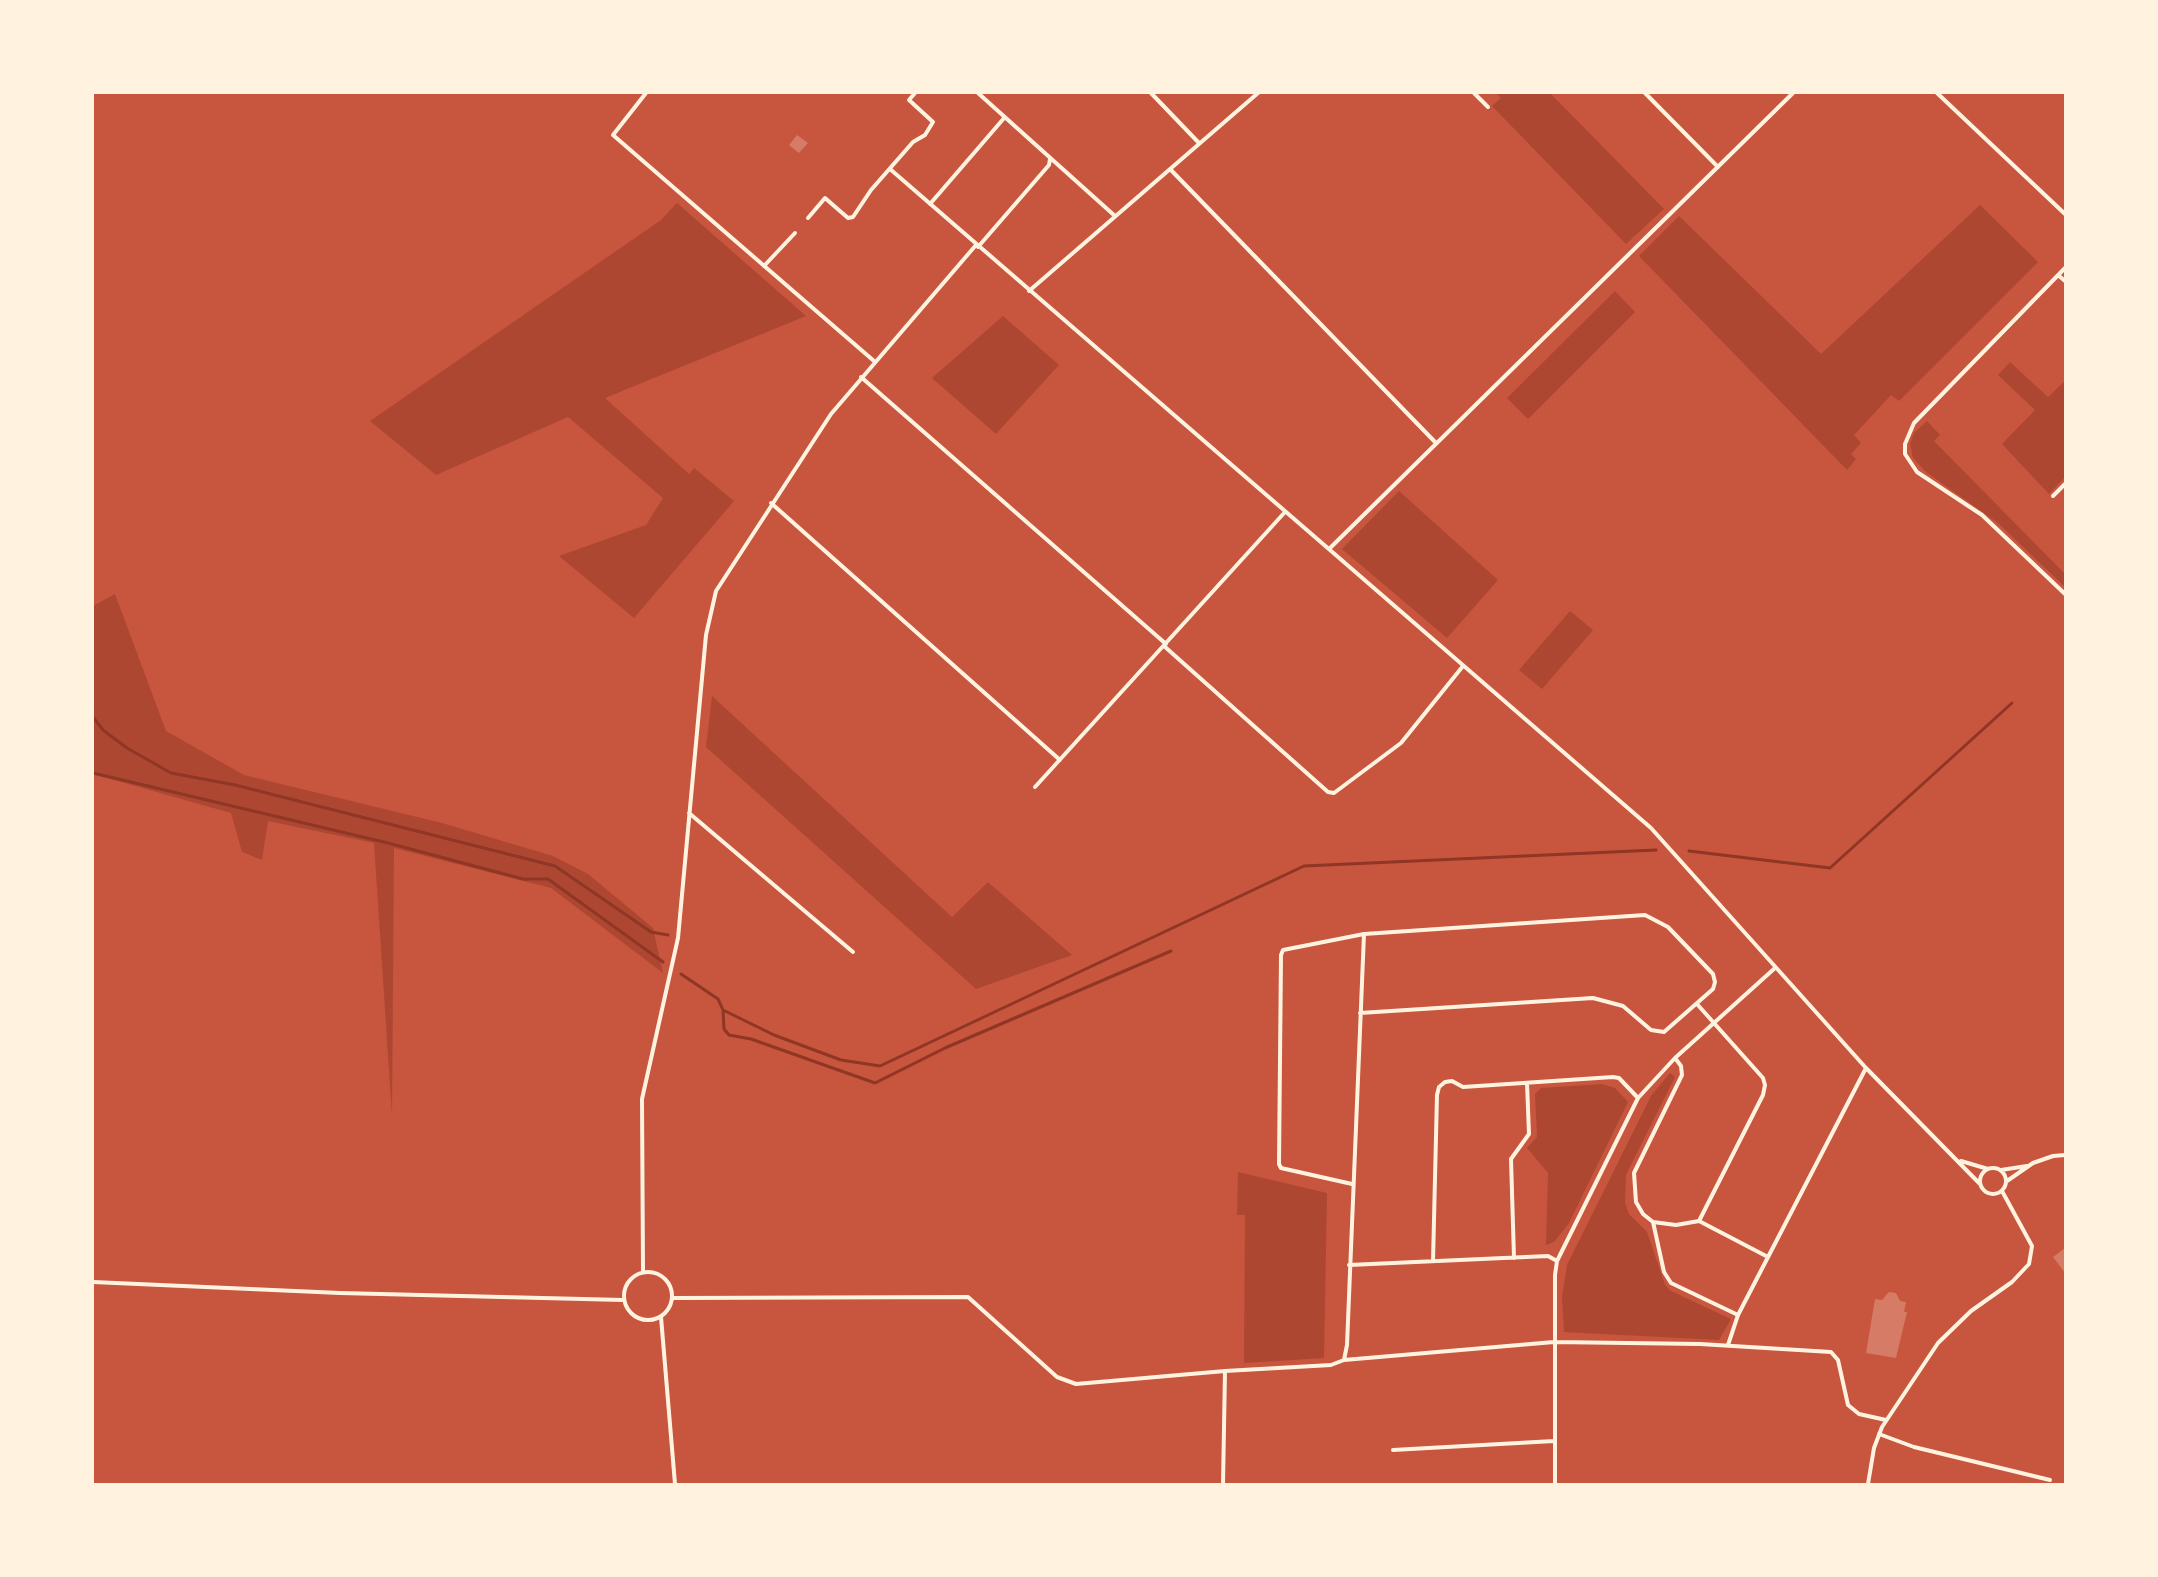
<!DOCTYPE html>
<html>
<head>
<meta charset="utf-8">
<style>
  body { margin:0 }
  #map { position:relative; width:2158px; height:1577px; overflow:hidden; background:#c8553d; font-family:Barlow,sans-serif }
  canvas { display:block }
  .frame { position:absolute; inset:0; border:94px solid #fff3e0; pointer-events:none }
</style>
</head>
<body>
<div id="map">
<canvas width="2158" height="1577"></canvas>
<div class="frame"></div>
</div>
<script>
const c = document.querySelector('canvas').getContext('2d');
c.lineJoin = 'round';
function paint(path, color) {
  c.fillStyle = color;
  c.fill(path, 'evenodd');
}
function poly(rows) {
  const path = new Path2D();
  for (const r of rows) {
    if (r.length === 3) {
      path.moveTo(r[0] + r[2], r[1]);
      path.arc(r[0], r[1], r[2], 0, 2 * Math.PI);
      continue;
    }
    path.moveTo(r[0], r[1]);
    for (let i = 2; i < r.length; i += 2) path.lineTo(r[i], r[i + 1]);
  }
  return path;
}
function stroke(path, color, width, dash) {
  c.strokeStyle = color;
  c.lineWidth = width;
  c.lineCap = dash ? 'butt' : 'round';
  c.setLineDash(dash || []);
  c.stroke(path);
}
const green = poly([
  [1496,93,1550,93,1664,209,1626,244,1492,106,1501,98],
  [677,203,806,316,605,398,689,474,694,468,734,501,634,618,559,556,646,525,663,498,568,417,436,475,370,421,661,220],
  [1980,205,2038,262,1899,401,1891,395,1854,435,1861,443,1851,454,1856,459,1847,470,1639,256,1679,216,1821,354],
  [1615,291,1635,312,1528,419,1507,398],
  [1003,316,1059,365,996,434,932,378],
  [2010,362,2048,397,2065,381,2065,477,2049,494,2002,444,2035,410,1998,375],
  [1927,421,1940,435,1934,441,2065,574,2065,587,1998,523,1926,472,1913,458,1910,444,1914,433],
  [1399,491,1498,580,1447,638,1342,549],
  [115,594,166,731,244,775,442,823,553,856,588,874,653,928,663,973,551,888,394,848,392,1116,374,843,268,821,262,860,242,852,231,813,93,774,93,606],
  [1570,611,1593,630,1542,689,1519,670],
  [712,696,952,917,988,882,1072,955,976,989,706,747],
  [1670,1073,1675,1077,1626,1175,1625,1203,1629,1214,1647,1232,1665,1285,1671,1291,1731,1319,1719,1340,1564,1332,1562,1297,1567,1265,1651,1096],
  [1602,1084,1615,1088,1628,1102,1569,1223,1554,1242,1546,1245,1548,1173,1527,1148,1537,1137,1535,1094,1541,1088],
  [1238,1172,1327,1193,1324,1358,1244,1363,1245,1215,1237,1215]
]);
const stream = poly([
  [93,717,103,730,127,748,171,773,235,785,555,866,651,932,668,935],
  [93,773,388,843,523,879,548,879,663,962],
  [1689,851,1830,868,2012,703],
  [681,974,718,999,723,1010,774,1035,841,1060,880,1066,1304,866,1656,850],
  [723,1010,724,1029,729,1035,751,1039,875,1083,945,1048,1171,951]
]);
const building = poly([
  [797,135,808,143,799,153,789,145],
  [2065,1248,2065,1273,2053,1257],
  [1889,1292,1896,1293,1900,1301,1906,1302,1904,1312,1907,1312,1896,1358,1866,1353,1875,1299,1882,1300]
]);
const minor = poly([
  [646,93,613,135,874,361],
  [978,93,1115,216],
  [1151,93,1199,143],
  [1474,93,1488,107],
  [1645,93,1718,167],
  [1937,93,2065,214],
  [890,169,1651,828,1866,1068,1980,1184],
  [1170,169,1436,443],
  [930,204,1005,117],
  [808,218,825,198,848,218,853,217,871,190,913,142,925,135,933,122,909,100,915,93],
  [978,247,1049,165,1050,159],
  [764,266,795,233],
  [2065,268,1914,423,1905,444,1905,454,1917,472,1982,515,2065,594],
  [2058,275,2065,281],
  [1029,291,1258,93],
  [861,377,1166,644],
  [2053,496,2065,484],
  [771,503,1060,760],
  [1329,549,1793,93],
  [1164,646,1328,792,1334,793,1401,743,1463,666],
  [1035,787,1285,512],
  [689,813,853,952],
  [1697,1004,1763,1078,1765,1085,1763,1095,1699,1221],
  [1675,1058,1681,1066,1682,1075,1634,1173,1636,1202,1643,1214,1653,1222,1676,1225,1699,1221,1768,1257],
  [1961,1161,1988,1169],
  [1993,1181,13],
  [2001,1170,2027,1166],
  [2007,1181,2033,1163,2053,1156,2065,1155],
  [1352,1184,1281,1168,1279,1164,1281,955,1283,950,1364,934,1645,915,1668,927,1713,974,1715,982,1713,989,1664,1032,1651,1030,1623,1006,1593,998,1360,1013],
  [1653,1222,1664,1272,1671,1283,1738,1315],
  [1514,1258,1511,1159,1529,1134,1527,1083],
  [1433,1261,1437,1095,1439,1087,1445,1082,1452,1081,1463,1087,1613,1077,1619,1078,1638,1098],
  [1349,1265,1548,1256,1557,1261],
  [643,1271,642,1099,678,938,706,635,716,591,831,414,976,245],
  [648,1296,24],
  [93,1282,340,1293,623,1300],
  [673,1298,968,1297,1057,1377,1076,1384,1225,1371,1331,1365,1344,1360,1554,1342,1700,1344,1831,1352,1838,1360,1848,1405,1859,1414,1886,1420],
  [661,1317,675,1484],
  [1728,1345,1738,1315,1866,1068],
  [1344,1360,1347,1345,1364,934],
  [1879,1434,1914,1447,2050,1480],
  [1393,1450,1554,1441],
  [1223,1484,1225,1371],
  [1555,1484,1555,1275,1557,1261,1638,1098,1675,1058,1775,968],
  [1868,1484,1874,1448,1882,1427,1938,1343,1971,1311,2012,1282,2029,1264,2032,1246,2002,1191]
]);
paint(green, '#ae4732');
stroke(stream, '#8f3625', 3);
paint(building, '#d67c66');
stroke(minor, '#fff3e0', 4);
</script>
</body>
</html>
